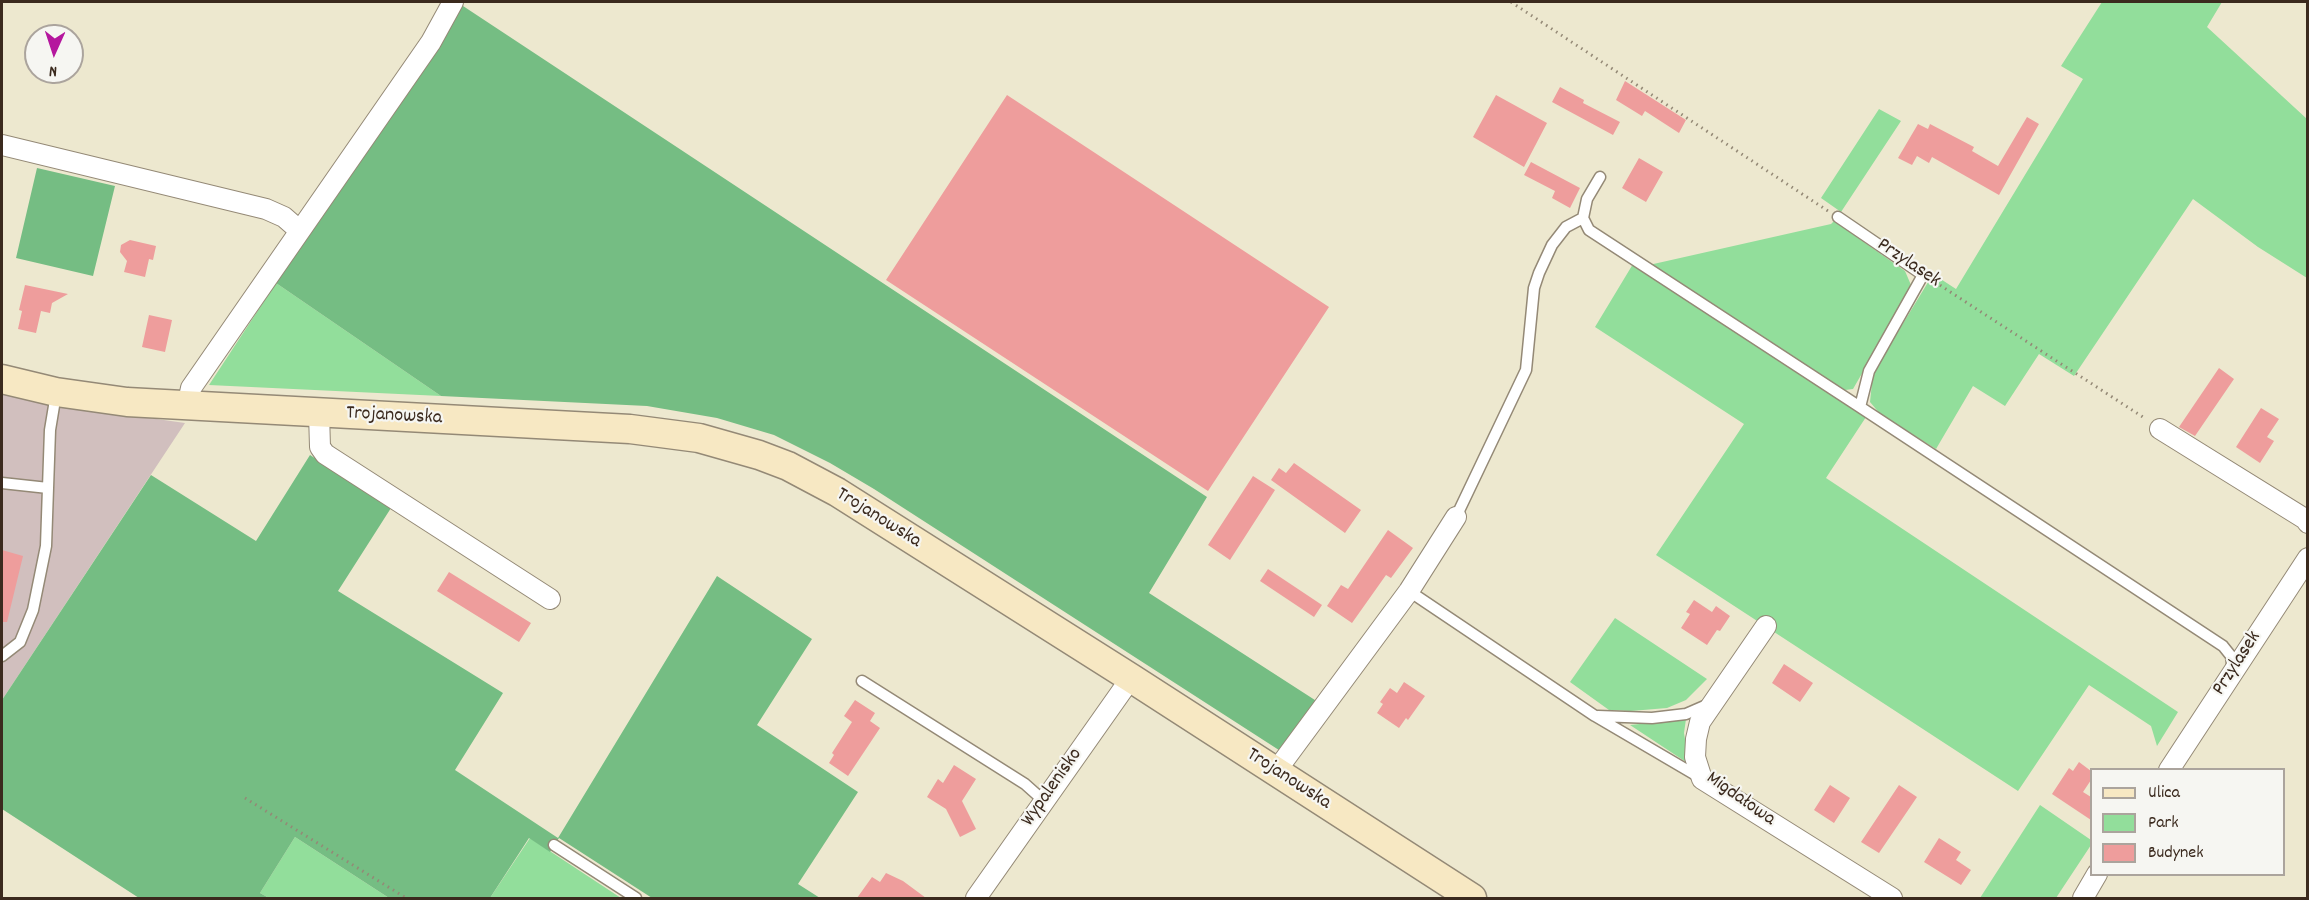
<!DOCTYPE html>
<html>
<head>
<meta charset="utf-8">
<style>
  body { margin:0 }
  #map { position:relative; width:2309px; height:900px; overflow:hidden; background:#ede8cf; font-family:Dekko,sans-serif }
  canvas { display:block }
  .frame { position:absolute; inset:0; border:3px solid #3b2a1e; pointer-events:none }
  .legend { position:absolute; left:2090px; top:768px; width:195px; height:108px; box-sizing:border-box; background:#f6f6f2; border:2px solid #aba49d; margin:0; padding:8px 10px; list-style:none; font-size:18px; color:#3b2a1e }
  .legend li { display:flex; align-items:center; gap:12px; height:30px }
  .legend b { width:30px; border:2px solid #aba49d }
  .north { position:absolute; left:24px; top:24px; width:60px; height:60px; box-sizing:border-box; background:#f6f6f2; border:2px solid #aba49d; border-radius:50%; rotate:183deg; font-size:16px; font-weight:700; line-height:24px; text-align:center; color:#3b2a1e }
  .north::after { content:''; display:block; margin:auto; width:21px; height:27px; background:#b5179e; clip-path:polygon(50% 0,100% 100%,50% 72%,0 100%) }
</style>
</head>
<body>
<div id="map">
<canvas width="2309" height="900"></canvas>
<div class="frame"></div>
<ul class="legend">
<li><b style="height:8px;background:#f7e8c3"></b>Ulica</li>
<li><b style="height:16px;background:#92de9b"></b>Park</li>
<li><b style="height:16px;background:#ee9d9c"></b>Budynek</li>
</ul>
<div class="north">N</div>
</div>
<script>
const c = document.querySelector('canvas').getContext('2d');
c.lineJoin = 'round';
function paint(path, color) {
  c.fillStyle = color;
  c.fill(path, 'evenodd');
}
function poly(rows) {
  const path = new Path2D();
  for (const r of rows) {
    path.moveTo(r[0], r[1]);
    for (let i = 2; i < r.length; i += 2) path.lineTo(r[i], r[i + 1]);
  }
  return path;
}
function stroke(path, color, width, dash) {
  c.strokeStyle = color;
  c.lineWidth = width;
  c.lineCap = dash ? 'butt' : 'round';
  c.setLineDash(dash || []);
  c.stroke(path);
}
function label(font, color, halo, rows, align = 'center') {
  c.font = font + ' Dekko,sans-serif';
  c.lineWidth = 4.5;
  c.setLineDash([]);
  c.textBaseline = 'middle';
  c.strokeStyle = halo;
  c.fillStyle = color;
  for (const [text, x, y, turn = 0] of rows) {
    c.save();
    c.translate(x, y);
    c.rotate((+turn || 0) * Math.PI / 180);
    c.textAlign = isNaN(turn) ? turn : align;
    if (halo) c.strokeText(text, 0, 0);
    c.fillText(text, 0, 0);
    c.restore();
  }
}
const industrial = poly([
  [2,389,93,410,185,423,2,700]
]);
const green = poly([
  [2102,2,2222,2,2207,27,2307,119,2307,278,2258,247,2193,199,2074,376,2039,354,2005,406,1973,386,1936,449,1881,415,1870,402,1873,373,1933,274,1956,289,2083,79,2061,66],
  [1879,109,1901,121,1841,212,1821,198],
  [1834,221,1905,271,1911,285,1906,297,1853,389,1845,390,1649,265,1831,224],
  [1633,264,1866,417,1826,478,2178,712,2157,746,2151,726,2089,685,2018,791,1656,555,1744,424,1595,327],
  [276,283,441,396,209,385],
  [1615,618,1707,679,1686,700,1667,708,1631,711,1609,710,1570,682],
  [1686,719,1684,733,1689,764,1630,725],
  [2040,805,2091,840,2091,845,2056,898,1980,898],
  [295,837,389,898,269,898,260,893],
  [530,838,621,898,490,898]
]);
const forest = poly([
  [460,4,1207,497,1149,593,1318,702,1282,752,874,489,830,463,774,435,717,418,647,406,441,396,276,283],
  [37,168,115,186,93,276,16,258],
  [310,455,391,508,338,591,503,693,455,770,558,838,717,576,812,639,757,725,858,792,798,884,820,898,652,898,559,838,550,852,529,838,490,898,389,898,295,837,260,893,269,898,139,898,2,809,2,700,151,475,256,541]
]);
const building = poly([
  [1625,81,1686,120,1679,133,1645,111,1642,116,1616,100],
  [1560,87,1584,100,1583,103,1620,122,1613,135,1552,102],
  [1007,95,1329,307,1208,491,886,280],
  [1496,95,1547,123,1524,167,1473,137],
  [2027,117,2039,124,1999,195,1932,157,1929,163,1917,156,1912,165,1898,158,1918,124,1928,129,1930,124,1974,147,1972,151,1998,166],
  [1639,158,1663,172,1646,202,1622,188],
  [1531,162,1580,188,1570,208,1552,198,1555,191,1524,175],
  [130,240,156,246,153,260,149,259,145,277,124,272,127,261,120,252,121,245],
  [25,285,68,294,52,303,50,313,41,311,36,333,18,329,22,311,19,310],
  [149,315,172,320,165,352,142,347],
  [2219,368,2234,379,2195,436,2179,427],
  [2261,408,2279,419,2267,437,2274,441,2260,463,2236,447],
  [1294,463,1361,510,1345,533,1271,480,1279,468,1286,473],
  [1253,476,1275,490,1230,560,1208,545],
  [1388,530,1413,548,1391,578,1386,575,1352,623,1327,606,1341,585,1348,589],
  [2,550,23,556,7,622,2,622],
  [1268,569,1322,605,1314,617,1260,581],
  [449,572,531,623,519,642,437,591],
  [1694,600,1712,612,1716,606,1730,616,1720,631,1717,630,1707,645,1681,628,1690,614,1686,612],
  [1784,664,1813,683,1800,702,1772,683],
  [1404,682,1425,696,1408,720,1406,718,1399,728,1377,713,1383,704,1380,702,1390,688,1397,693],
  [855,700,875,713,870,721,880,728,848,776,829,763,834,755,832,753,852,722,844,716],
  [2079,762,2091,771,2091,780,2083,792,2091,797,2091,820,2052,794,2069,768,2073,771],
  [954,765,976,779,962,801,976,829,960,837,946,809,927,797,938,779,943,783],
  [1830,785,1850,798,1834,823,1814,810],
  [1899,785,1917,797,1879,853,1861,842],
  [1939,838,1961,852,1956,860,1971,870,1961,885,1924,862],
  [886,873,903,881,926,898,857,898,872,877,880,882]
]);
const path = poly([
  [1511,2,1828,211],
  [1935,282,2146,419],
  [245,798,406,898]
]);
const lane = poly([
  [1600,177,1587,199,1583,218,1589,230,1860,407],
  [1838,217,1923,275,1869,371,1860,407,2223,646,2231,656,2233,671],
  [2,483,48,488],
  [1456,517,1526,370,1534,288,1539,273,1552,245,1566,227,1583,218],
  [1409,591,1595,716,1699,777],
  [2,656,20,642,33,610,46,546,50,430,56,394],
  [862,681,1025,784,1044,801],
  [1598,716,1652,718,1686,714,1709,704],
  [554,845,636,898]
]);
const street = poly([
  [2,145,266,209,284,217,300,231],
  [187,407,191,388,431,42,453,2],
  [319,413,320,447,325,454,550,599],
  [2160,429,2305,519,2308,523],
  [1766,626,1700,722,1696,739,1695,757,1702,779,1892,898],
  [2169,770,2308,558],
  [1276,771,1409,591,1456,517],
  [976,898,1131,678],
  [2083,898,2097,874]
]);
const secondary = poly([
  [2,379,56,392,127,402,630,429,699,438,759,455,788,466,837,492,1131,678,1472,898]
]);
const streetNames = [
  ["Przylasek",1908,264,34],
  ["Trojanowska",394,417,3],
  ["Trojanowska",878,519,32],
  ["Przylasek",2238,664,-57],
  ["Trojanowska",1288,780,33],
  ["Wypalenisko",1053,788,-55],
  ["Migdałowa",1740,800,35]
];
paint(industrial, '#d1bfbe');
paint(green, '#92de9b');
paint(forest, '#75bd83');
paint(building, '#ee9d9c');
stroke(lane, '#948976', 13);
stroke(street, '#948976', 22);
stroke(secondary, '#948976', 31);
stroke(path, '#948976', 3, [1.5, 4.5]);
stroke(lane, '#fff', 10);
stroke(street, '#fff', 20);
stroke(secondary, '#f7e8c3', 28);
label('20px', '#3b2a1e', '#f6f6f2', streetNames);
</script>
</body>
</html>
